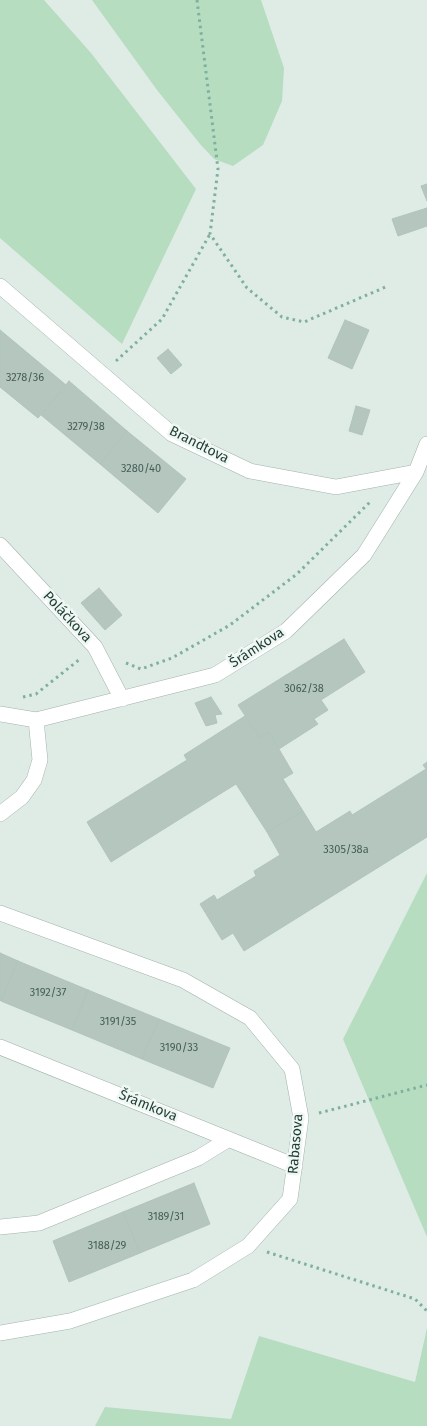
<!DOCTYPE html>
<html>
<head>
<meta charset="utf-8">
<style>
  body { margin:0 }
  canvas { display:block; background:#dfebe5 }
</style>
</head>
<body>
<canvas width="427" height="1426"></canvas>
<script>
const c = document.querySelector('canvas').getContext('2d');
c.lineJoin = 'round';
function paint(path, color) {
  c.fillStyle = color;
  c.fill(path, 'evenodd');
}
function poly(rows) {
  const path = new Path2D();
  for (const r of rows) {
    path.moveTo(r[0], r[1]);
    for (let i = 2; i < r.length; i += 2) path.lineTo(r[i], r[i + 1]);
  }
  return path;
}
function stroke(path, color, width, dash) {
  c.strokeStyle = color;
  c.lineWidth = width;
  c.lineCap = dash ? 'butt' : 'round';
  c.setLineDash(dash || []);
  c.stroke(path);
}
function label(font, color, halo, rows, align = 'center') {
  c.font = font + ' "Fira Sans",sans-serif';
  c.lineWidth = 5;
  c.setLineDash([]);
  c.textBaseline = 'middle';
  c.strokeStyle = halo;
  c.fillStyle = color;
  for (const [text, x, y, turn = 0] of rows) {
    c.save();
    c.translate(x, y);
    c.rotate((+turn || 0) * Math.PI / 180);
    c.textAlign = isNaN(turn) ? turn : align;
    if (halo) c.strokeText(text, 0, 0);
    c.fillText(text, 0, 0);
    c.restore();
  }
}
const green = poly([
  [0,0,44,0,91,53,196,189,122,344,0,238],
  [92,0,261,0,284,68,282,101,263,145,233,166,214,159,200,144,157,90],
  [427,873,427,1237,343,1039],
  [427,1328,427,1426,95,1426,105,1407,231,1419,259,1336,415,1382]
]);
const building = poly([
  [427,184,427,201,421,186,427,184],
  [427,208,427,226,398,236,392,219,427,208],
  [345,320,369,330,352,369,328,358,345,320],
  [0,330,66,385,38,418,0,387,0,330],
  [168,349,182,365,171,374,157,358,168,349],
  [69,381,127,431,100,464,41,415,69,381],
  [356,406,370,410,362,435,349,431,356,406],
  [127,431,186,479,158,513,100,464,127,431],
  [99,588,122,615,105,630,81,603,99,588],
  [344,639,365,672,321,700,328,710,314,719,318,724,279,749,269,732,260,738,238,705,344,639],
  [211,697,222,714,215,715,217,723,206,726,195,703,211,697],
  [245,716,260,738,269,732,293,773,283,779,303,811,267,832,236,784,111,862,87,822,187,760,184,755,245,716],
  [427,762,427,837,244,951,233,933,222,940,200,904,214,895,217,900,256,876,254,871,280,855,267,832,303,811,316,832,350,811,352,815,426,769,423,765,427,762],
  [0,953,18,961,1,1001,0,1000,0,953],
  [18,961,88,990,72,1030,1,1001,18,961],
  [88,990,159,1019,142,1059,72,1030,88,990],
  [159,1019,230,1048,213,1088,142,1059,159,1019],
  [194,1183,210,1224,140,1253,123,1212,194,1183],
  [123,1212,140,1253,69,1282,53,1241,123,1212]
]);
const path = poly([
  [197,0,218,169,210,234,247,288,282,317,304,322,388,286],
  [116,361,162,319,210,234],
  [126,663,141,669,172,658,230,625,297,574,372,500],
  [23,697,36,694,80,659],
  [319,1113,427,1085],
  [267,1252,415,1299,427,1311]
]);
const minor = poly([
  [0,286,172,434,250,471,336,487,416,472],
  [0,545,95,647,122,699],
  [0,714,36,720,215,675,286,631,364,555,416,472,427,444],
  [0,814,22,797,34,780,40,760,36,720],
  [0,913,183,980,250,1018,292,1069,301,1118,290,1199,248,1246,193,1280,70,1321,0,1333],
  [0,1047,295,1166],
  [0,1227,39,1223,198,1158,229,1139]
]);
const numberNames = [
  ["3278/36",25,378],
  ["3279/38",86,427],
  ["3280/40",141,469],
  ["3062/38",304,689],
  ["3305/38a",346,850],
  ["3192/37",48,993],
  ["3191/35",118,1022],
  ["3190/33",179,1048],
  ["3189/31",166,1217],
  ["3188/29",107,1246]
];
const streetNames = [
  ["Brandtova",199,445,27],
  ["Poláčkova",67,617,47],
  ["Šrámkova",257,648,-33],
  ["Šrámkova",148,1106,22],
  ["Rabasova",296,1144,-85]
];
paint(green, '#b6ddc0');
paint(building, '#b4c6be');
stroke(building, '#b1c5bc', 1);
stroke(minor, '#a2b3ac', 16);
stroke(path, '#7eb09f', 3, [2.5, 4]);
stroke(minor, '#fff', 15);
label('11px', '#445e56', null, numberNames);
label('14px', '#1f3b33', '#eff7f3', streetNames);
</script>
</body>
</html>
